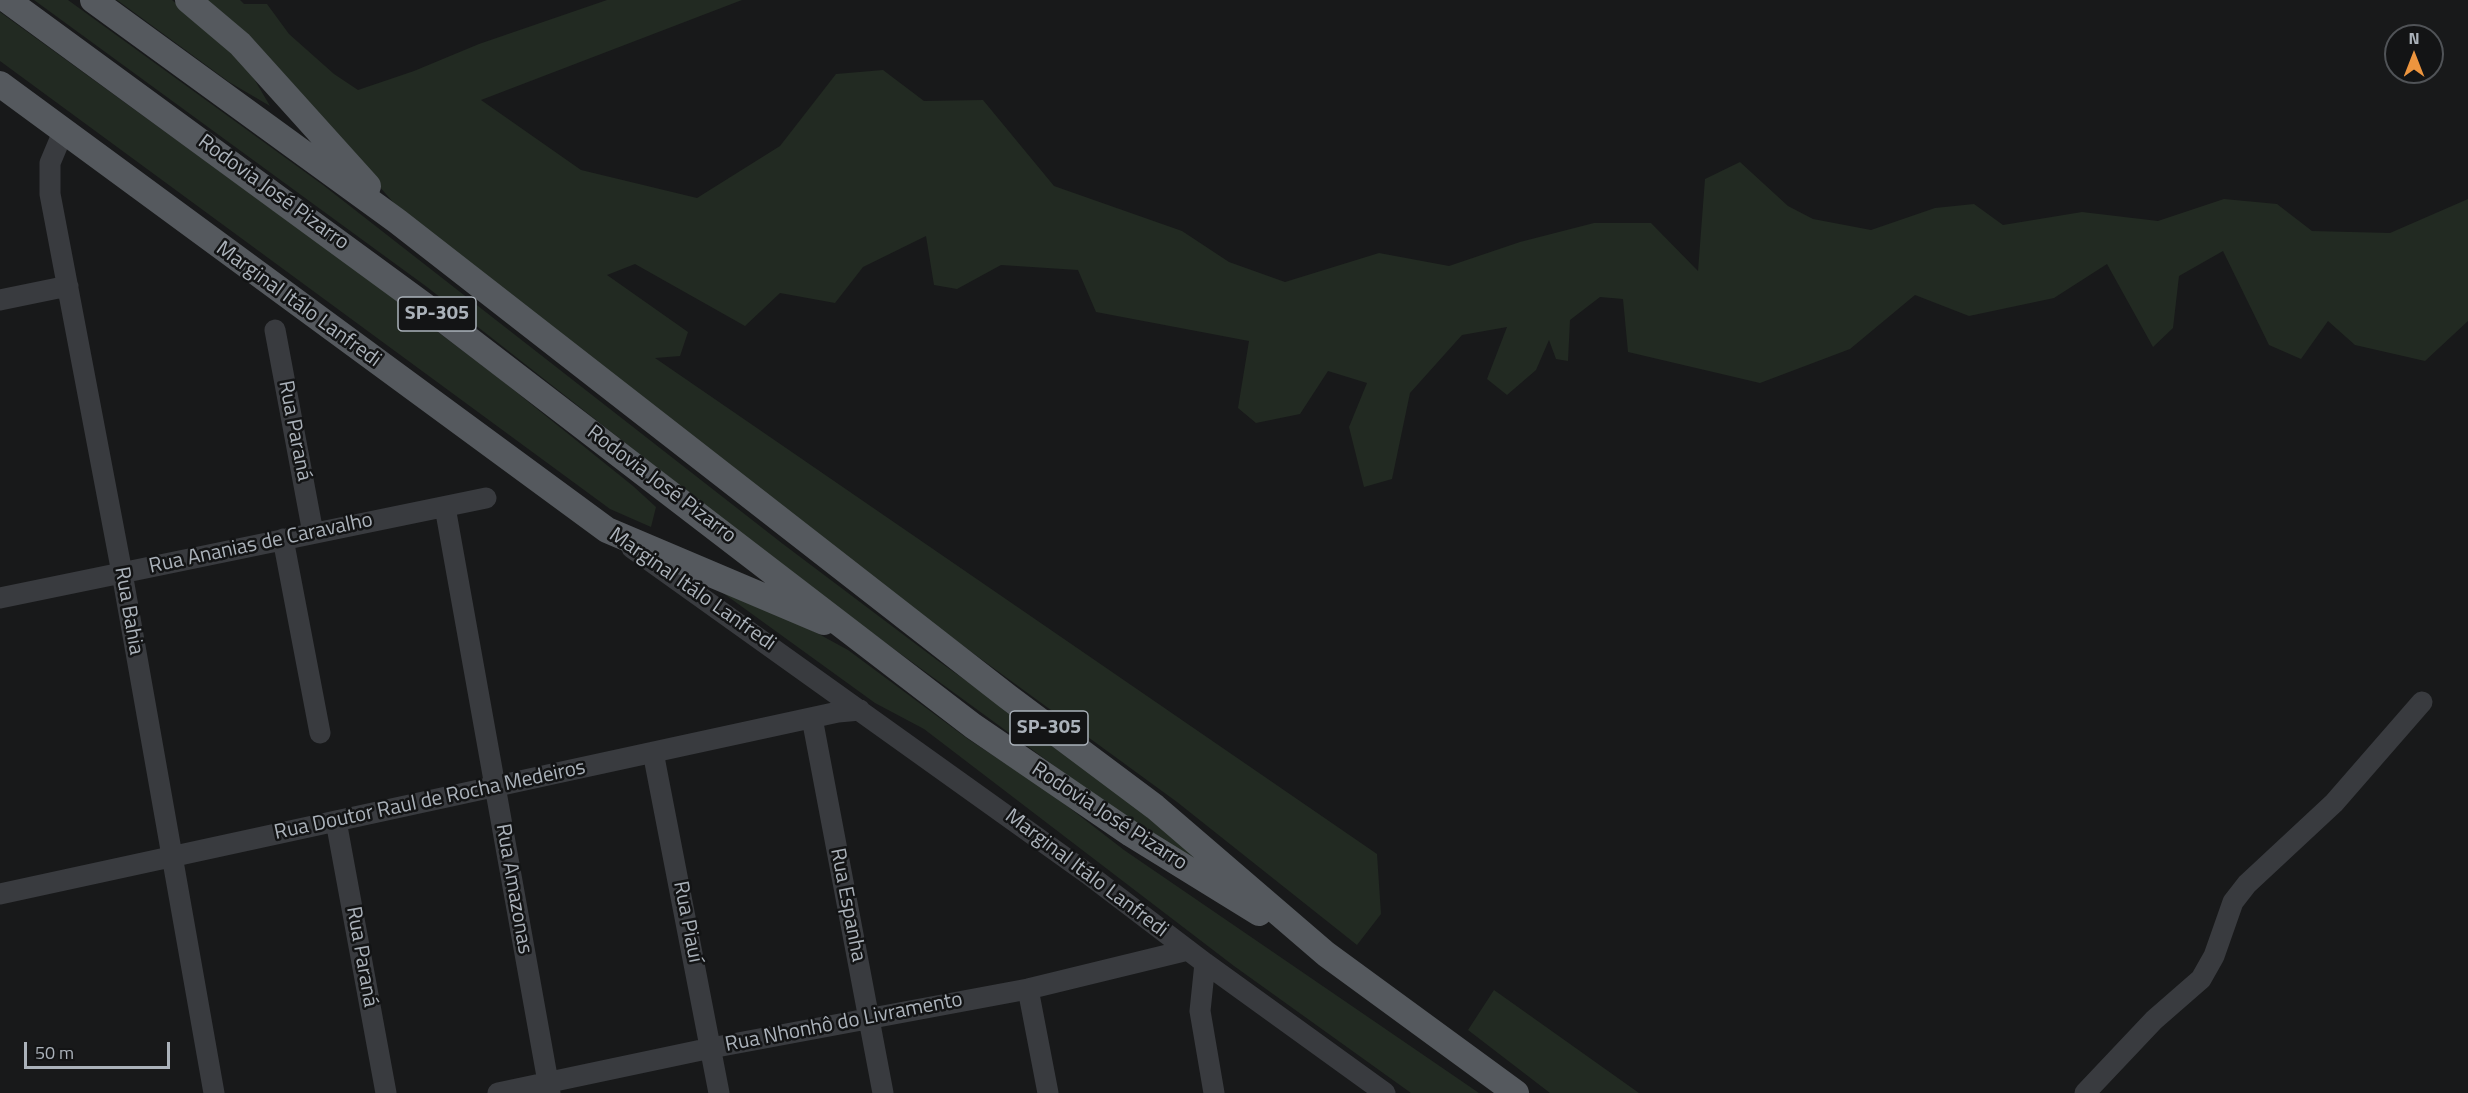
<!DOCTYPE html>
<html>
<head>
<meta charset="utf-8">
<style>
  body { margin:0 }
  #map { position:relative; width:2468px; height:1093px; overflow:hidden; background:#18191a; font-family:"Titillium Web",sans-serif }
  canvas { display:block }
  .north { position:absolute; left:2384px; top:24px; width:60px; height:60px; box-sizing:border-box; background:#131415; border:2px solid #505357; border-radius:50%; rotate:0deg; font-size:16px; font-weight:700; line-height:24px; text-align:center; color:#abb2ba }
  .north::after { content:''; display:block; margin:auto; width:21px; height:27px; background:#ed953e; clip-path:polygon(50% 0,100% 100%,50% 72%,0 100%) }
  .scale { position:absolute; left:24px; top:1042px; width:146px; height:27px; box-sizing:border-box; border:3px solid #abb2ba; border-top:0; padding-left:8px; font-size:18px; line-height:21px; white-space:nowrap; color:#abb2ba; -webkit-text-stroke:4px #131415; paint-order:stroke }
</style>
</head>
<body>
<div id="map">
<canvas width="2468" height="1093"></canvas>
<div class="north">N</div>
<div class="scale">50 m</div>
</div>
<script>
const c = document.querySelector('canvas').getContext('2d');
c.lineJoin = 'round';
function paint(path, color) {
  c.fillStyle = color;
  c.fill(path, 'evenodd');
}
function poly(rows) {
  const path = new Path2D();
  for (const r of rows) {
    path.moveTo(r[0], r[1]);
    for (let i = 2; i < r.length; i += 2) path.lineTo(r[i], r[i + 1]);
  }
  return path;
}
function stroke(path, color, width, dash) {
  c.strokeStyle = color;
  c.lineWidth = width;
  c.lineCap = dash ? 'butt' : 'round';
  c.setLineDash(dash || []);
  c.stroke(path);
}
function label(font, color, halo, rows, align = 'center') {
  c.font = font + ' "Titillium Web",sans-serif';
  c.lineWidth = 5;
  c.setLineDash([]);
  c.textBaseline = 'middle';
  c.strokeStyle = halo;
  c.fillStyle = color;
  for (const [text, x, y, turn = 0] of rows) {
    c.save();
    c.translate(x, y);
    c.rotate((+turn || 0) * Math.PI / 180);
    c.textAlign = isNaN(turn) ? turn : align;
    if (halo) c.strokeText(text, 0, 0);
    c.fillText(text, 0, 0);
    c.restore();
  }
}
const green = poly([
  [34,0,68,0,323,185,783,544,937,660,1093,771,1205,865,1134,824,798,579,427,287],
  [117,0,172,0,231,50,253,77,270,106,229,82],
  [203,0,240,0,244,4,267,4,289,34,334,74,358,90,414,71,479,44,607,0,742,0,481,100,581,170,697,198,780,146,836,74,883,70,924,101,983,100,1054,186,1182,231,1229,262,1285,282,1379,253,1449,266,1520,242,1594,223,1651,223,1698,271,1705,179,1740,162,1788,206,1813,219,1871,230,1935,208,1974,204,2003,225,2082,212,2158,221,2224,199,2277,204,2312,231,2390,233,2468,199,2468,321,2425,361,2355,345,2328,321,2301,359,2269,345,2223,251,2179,276,2173,328,2153,347,2107,264,2054,298,1969,316,1915,295,1850,349,1760,383,1628,352,1623,299,1600,297,1570,320,1568,361,1556,359,1549,340,1536,370,1507,395,1487,379,1507,327,1462,335,1410,393,1392,479,1364,487,1349,427,1367,383,1328,371,1300,414,1256,423,1238,408,1249,341,1096,312,1078,270,1001,265,957,289,934,285,926,236,863,267,835,303,780,293,745,326,635,264,607,275,688,332,680,356,655,358,1377,854,1381,914,1357,945,1177,802,933,624,407,218,356,160],
  [0,12,368,279,500,379,633,486,656,507,651,527,610,509,0,61],
  [694,572,751,597,848,650,968,739,1049,792,1124,850,1479,1093,1411,1093,1234,966,924,729,875,703],
  [1494,990,1639,1093,1550,1093,1468,1030]
]);
const minor = poly([
  [63,132,50,163,50,194,122,573,214,1093],
  [0,300,68,286],
  [275,330,313,533],
  [445,507,550,1093],
  [283,539,320,733],
  [632,548,1088,874,1205,963,1385,1093],
  [0,598,486,498],
  [812,718,883,1093],
  [653,752,719,1093],
  [336,821,386,1093],
  [0,894,838,712,860,710],
  [1205,963,1200,1011,1214,1093],
  [1028,989,1048,1093],
  [498,1093,711,1048,1028,989,1188,950],
  [2085,1093,2154,1020,2201,979,2214,956,2233,902,2247,884,2334,803,2422,702]
]);
const major = poly([
  [7,0,436,314,973,726,1131,834,1259,913],
  [93,0,397,221,1008,697,1155,807,1326,954,1516,1093],
  [188,0,240,44,368,186],
  [0,84,607,530,824,622]
]);
const shields = [
  [437,314,78],
  [1049,728,78]
];
const shieldNames = [
  ["SP-305",437,314],
  ["SP-305",1049,728]
];
const streetNames = [
  ["Rodovia José Pizarro",273,193,36],
  ["Marginal Itálo Lanfredi",298,305,36],
  ["Rua Paraná",294,431,79],
  ["Rodovia José Pizarro",661,485,37],
  ["Rua Ananias de Caravalho",261,544,-12],
  ["Marginal Itálo Lanfredi",692,590,35],
  ["Rua Bahia",128,611,80],
  ["Rua Doutor Raul de Rocha Medeiros",430,801,-12],
  ["Rodovia José Pizarro",1109,817,33],
  ["Marginal Itálo Lanfredi",1086,874,37],
  ["Rua Amazonas",513,889,80],
  ["Rua Espanha",847,905,79],
  ["Rua Piauí",687,922,79],
  ["Rua Paraná",361,957,80],
  ["Rua Nhonhô do Livramento",844,1023,-11]
];
paint(green, '#222a22');
stroke(minor, '#393b3f', 21);
stroke(major, '#55595e', 26);
for (const [x, y, w] of shields) {
  const box = new Path2D();
  box.roundRect(x - w / 2, y - 17, w, 34, 4.5);
  c.fillStyle = '#131415';
  c.fill(box);
  stroke(box, '#abb2ba', 1.5);
}
label('bold 20px', '#abb2ba', null, shieldNames);
label('21px', '#abb2ba', '#131415', streetNames);
</script>
</body>
</html>
